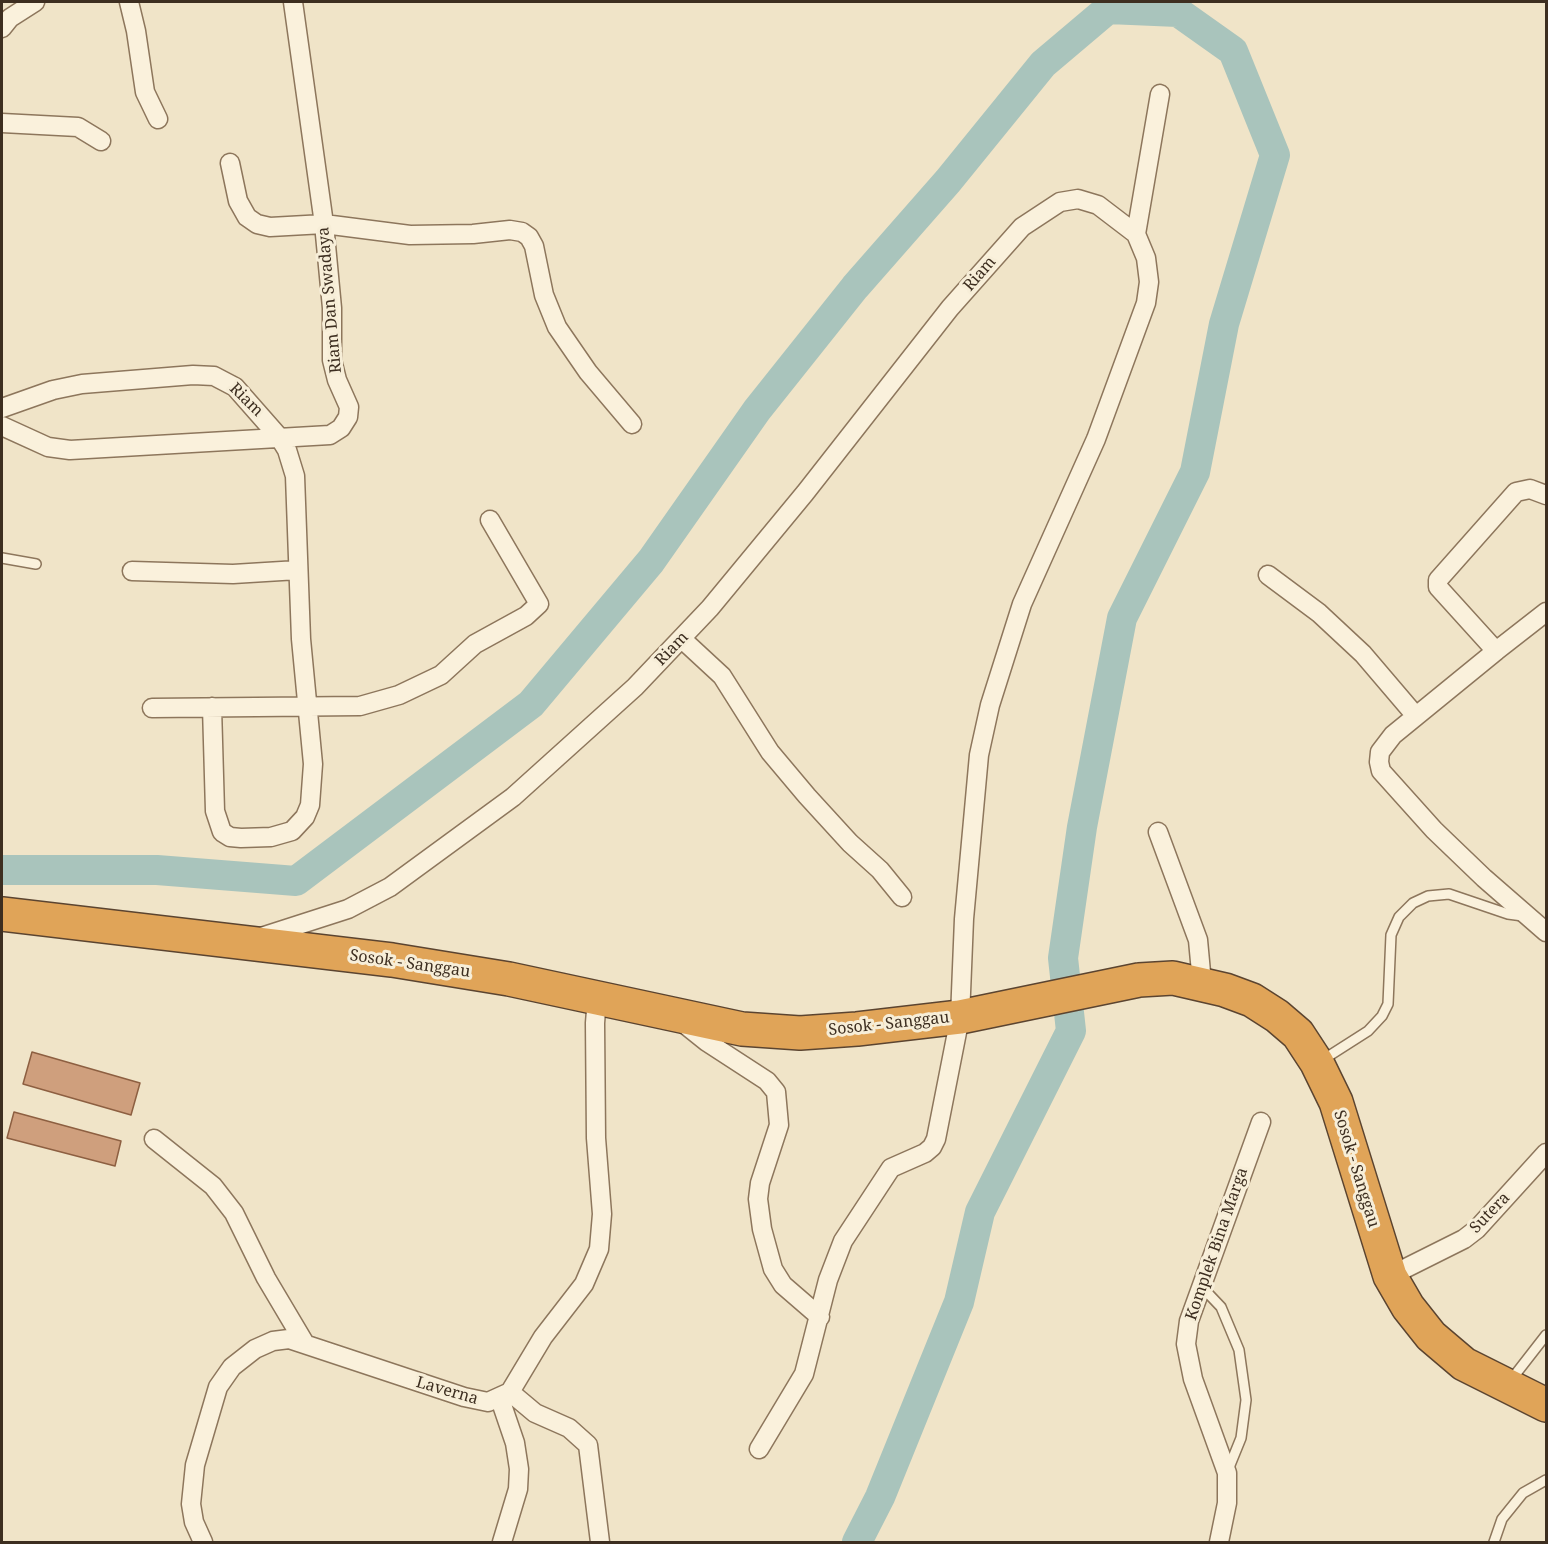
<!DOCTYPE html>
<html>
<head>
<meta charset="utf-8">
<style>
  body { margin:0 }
  #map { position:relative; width:1548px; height:1544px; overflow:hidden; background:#f0e4c8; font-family:"Noto Serif",serif }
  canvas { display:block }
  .frame { position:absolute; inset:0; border:3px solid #3d2e20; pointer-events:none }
</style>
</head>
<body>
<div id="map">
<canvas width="1548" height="1544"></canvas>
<div class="frame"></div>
</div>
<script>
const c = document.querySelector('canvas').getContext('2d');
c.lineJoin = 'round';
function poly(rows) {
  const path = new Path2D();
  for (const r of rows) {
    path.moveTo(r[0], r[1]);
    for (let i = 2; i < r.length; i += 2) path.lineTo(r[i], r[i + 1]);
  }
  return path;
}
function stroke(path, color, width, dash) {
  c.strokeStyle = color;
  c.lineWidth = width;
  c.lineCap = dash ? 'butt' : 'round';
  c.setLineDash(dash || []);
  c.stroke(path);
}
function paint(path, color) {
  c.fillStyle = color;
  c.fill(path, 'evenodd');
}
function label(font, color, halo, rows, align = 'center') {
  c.font = font + ' "Noto Serif",serif';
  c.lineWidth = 6;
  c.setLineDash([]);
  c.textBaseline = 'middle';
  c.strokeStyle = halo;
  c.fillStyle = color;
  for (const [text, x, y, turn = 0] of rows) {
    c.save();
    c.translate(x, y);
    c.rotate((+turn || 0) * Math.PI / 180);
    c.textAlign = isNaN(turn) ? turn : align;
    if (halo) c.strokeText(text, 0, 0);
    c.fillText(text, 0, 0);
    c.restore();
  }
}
const river = poly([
  [2,870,157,870,296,881,531,704,651,561,757,410,855,287,948,181,1043,64,1108,9,1178,12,1233,51,1275,155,1224,324,1195,472,1122,618,1082,827,1063,958,1071,1031,980,1212,959,1302,880,1497,857,1542]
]);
const building = poly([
  [32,1052,140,1083,131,1115,23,1084,32,1052],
  [14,1112,121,1141,115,1166,7,1138,14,1112]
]);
const lane = poly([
  [2,558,36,564],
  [1321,1061,1368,1031,1382,1016,1388,1004,1391,935,1399,917,1413,903,1428,896,1449,894,1508,914,1523,916],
  [1201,1286,1221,1307,1239,1350,1246,1400,1241,1438,1228,1470],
  [1511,1380,1546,1335],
  [1494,1542,1502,1519,1523,1493,1546,1480]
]);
const street = poly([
  [129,2,136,31,145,92,158,119],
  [2,28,10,18,35,2],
  [2,123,78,127,101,141],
  [230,163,238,201,247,217,257,224,270,227,324,224,410,235,473,234,510,230,522,232,529,237,534,246,544,295,557,327,588,372,632,424],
  [1136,234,1160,94],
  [2,408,53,390,82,384,193,375,214,376,235,387,279,437,287,450,295,476,301,639,313,764,310,805,305,817,292,831,271,837,241,838,230,837,222,832,215,811,212,707],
  [2,426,48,447,70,450,330,435,341,428,348,417,349,407,337,380,332,360,332,308,324,224,293,2],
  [1546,495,1530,489,1516,492,1438,580,1438,587,1496,651,1393,735,1380,752,1379,762,1381,771,1434,830,1484,878,1546,932],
  [132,571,233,574,298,570],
  [1268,575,1319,613,1363,654,1415,715],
  [682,639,722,676,770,752,807,796,850,843,880,870,902,897],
  [1496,651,1546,612],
  [152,708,360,706,399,695,441,675,475,644,526,616,539,604,490,520],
  [1158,832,1198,940,1202,983],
  [258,938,348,909,390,887,513,797,635,687,710,608,805,493,950,308,1022,227,1060,202,1078,199,1098,205,1136,234,1146,258,1149,282,1146,303,1096,439,1022,604,990,705,979,755,964,919,960,1017,936,1139,932,1147,925,1153,891,1168,843,1241,828,1280,804,1374,759,1449],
  [682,1022,707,1042,767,1081,776,1092,779,1125,760,1183,758,1199,762,1229,773,1269,783,1285,820,1317],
  [154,1139,213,1186,234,1213,266,1278,304,1342],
  [1390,1276,1464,1239,1477,1229,1546,1153],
  [510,1392,535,1413,569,1428,588,1445,600,1542],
  [500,1399,515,1443,519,1469,518,1489,502,1542],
  [203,1542,194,1522,191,1504,195,1465,218,1387,232,1367,255,1349,273,1341,289,1339,464,1397,488,1402,510,1392,543,1337,584,1284,599,1249,602,1214,596,1138,595,1023,597,998],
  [1219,1542,1227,1503,1227,1473,1193,1379,1186,1344,1189,1321,1261,1122]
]);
const highway = poly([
  [2,914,392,960,509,979,742,1029,800,1033,857,1029,960,1017,1139,980,1173,978,1225,990,1252,1000,1277,1016,1298,1034,1317,1063,1336,1102,1390,1276,1408,1307,1431,1336,1464,1364,1546,1405]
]);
const streetNames = [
  ["Riam",980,274,-49],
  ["Riam Dan Swadaya",330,300,-95],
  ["Riam",246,400,45],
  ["Riam",672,649,-46],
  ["Sosok - Sanggau",410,964,8],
  ["Sosok - Sanggau",889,1024,-6],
  ["Sosok - Sanggau",1356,1169,73],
  ["Sutera",1490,1213,-46],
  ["Komplek Bina Marga",1217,1244,-71],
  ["Laverna",447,1391,16]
];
stroke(river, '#a9c4bc', 30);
paint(building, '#cf9f7d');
stroke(building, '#8d5f41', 1.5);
stroke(lane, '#8d765c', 12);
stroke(street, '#8d765c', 21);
stroke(highway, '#5b4430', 36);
stroke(lane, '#faf1dc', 9);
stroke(street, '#faf1dc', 18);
stroke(highway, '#e0a458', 33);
label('16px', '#3d2e20', '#f7eed8', streetNames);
</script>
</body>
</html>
